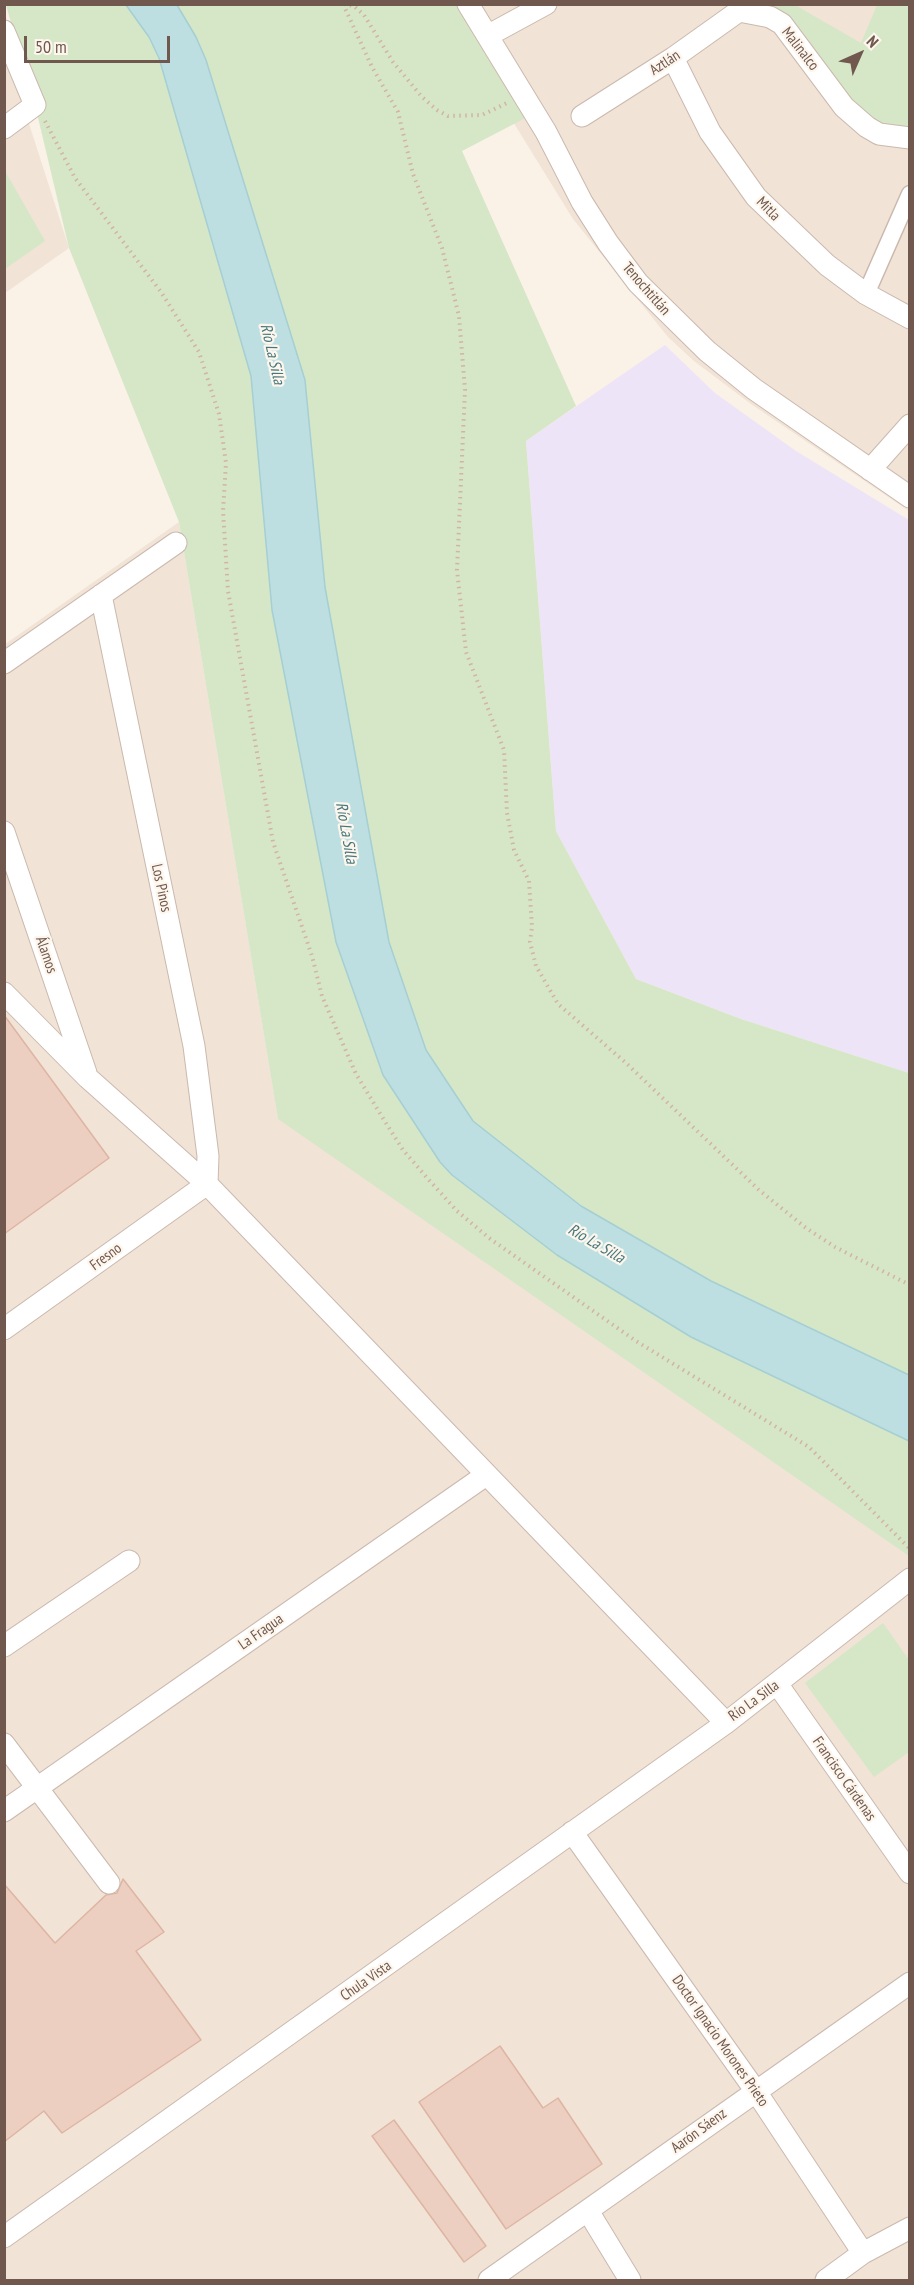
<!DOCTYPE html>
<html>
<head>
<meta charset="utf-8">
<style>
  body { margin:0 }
  #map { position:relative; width:914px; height:2285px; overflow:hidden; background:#faf1e7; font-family:"PT Sans Narrow",sans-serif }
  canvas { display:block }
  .frame { position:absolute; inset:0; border:6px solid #71584e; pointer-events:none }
  .north { position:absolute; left:830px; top:24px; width:60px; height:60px; -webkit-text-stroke:4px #fdf6ed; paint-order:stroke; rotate:45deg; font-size:16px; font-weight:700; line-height:24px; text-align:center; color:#71584e }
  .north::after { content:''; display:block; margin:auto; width:21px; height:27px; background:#71584e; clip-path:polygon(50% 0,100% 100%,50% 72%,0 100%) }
  .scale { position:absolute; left:24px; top:36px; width:146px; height:27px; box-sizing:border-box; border:3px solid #71584e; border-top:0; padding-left:8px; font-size:18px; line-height:21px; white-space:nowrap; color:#71584e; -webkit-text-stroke:4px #fdf6ed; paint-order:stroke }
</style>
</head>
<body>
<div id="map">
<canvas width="914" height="2285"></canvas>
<div class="frame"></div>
<div class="north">N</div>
<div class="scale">50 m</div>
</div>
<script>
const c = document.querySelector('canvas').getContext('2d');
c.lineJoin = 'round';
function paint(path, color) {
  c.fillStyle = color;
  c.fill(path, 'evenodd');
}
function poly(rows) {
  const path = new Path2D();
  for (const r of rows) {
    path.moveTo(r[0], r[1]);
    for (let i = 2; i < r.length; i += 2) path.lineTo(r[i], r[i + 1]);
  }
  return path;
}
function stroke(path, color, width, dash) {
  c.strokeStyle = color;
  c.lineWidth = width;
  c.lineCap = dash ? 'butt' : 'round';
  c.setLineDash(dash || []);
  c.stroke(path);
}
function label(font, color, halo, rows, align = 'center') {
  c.font = font + ' "PT Sans Narrow",sans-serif';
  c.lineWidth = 4.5;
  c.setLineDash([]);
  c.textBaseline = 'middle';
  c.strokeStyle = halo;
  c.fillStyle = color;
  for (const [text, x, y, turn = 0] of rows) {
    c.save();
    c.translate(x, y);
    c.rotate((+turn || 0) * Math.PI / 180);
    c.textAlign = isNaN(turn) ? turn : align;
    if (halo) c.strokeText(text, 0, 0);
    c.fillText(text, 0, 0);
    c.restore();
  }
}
const residential = poly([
  [441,5,909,5,909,511,751,404,694,361,668,337,573,219],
  [4,6,22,102,69,248,5,293],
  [179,522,278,1118,909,1543,909,2280,5,2280,4,645]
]);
const education = poly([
  [665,345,715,393,796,451,909,520,909,1073,741,1019,636,979,556,831,526,441]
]);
const green = poly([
  [6,5,468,5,535,113,462,151,576,406,526,441,556,831,636,979,741,1019,909,1073,909,1556,278,1119,179,522,69,248,35,105],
  [742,5,795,5,861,43,877,5,909,5,909,138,879,134,793,37],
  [5,171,45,241,5,269,4,269],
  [883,1623,909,1660,909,1752,874,1777,805,1683]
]);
const water = poly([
  [126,5,177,5,196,37,206,60,305,380,325,587,389,942,426,1050,473,1121,581,1206,711,1281,909,1375,909,1441,691,1337,557,1255,452,1175,440,1162,383,1075,336,942,272,610,251,376,159,58,149,37,126,5]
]);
const building = poly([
  [4,1015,109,1158,4,1234,4,1015],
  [123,1879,164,1932,136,1951,201,2040,62,2133,44,2111,4,2142,4,1884,55,1943,106,1895,117,1893,123,1879],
  [500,2046,543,2108,558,2098,602,2164,506,2229,419,2102,500,2046],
  [394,2120,486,2246,464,2262,372,2136,394,2120]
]);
const path = poly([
  [343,4,372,67,398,112,413,174,442,248,459,316,465,390,457,570,466,652,504,750,507,813,514,850,529,881,532,927,530,942,536,966,558,1004,626,1063,759,1190,806,1228,835,1247,910,1285],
  [344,4,354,6,364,15,393,62,422,97,437,110,448,116,482,115,507,103],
  [45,121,75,178,161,292,199,352,219,414,226,463,223,511,228,591,273,842,312,956,322,996,356,1074,384,1120,403,1150,429,1180,457,1211,489,1238,636,1341,809,1447,910,1549]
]);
const pedestrian = poly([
  [866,294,910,194]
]);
const minor = poly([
  [468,4,546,132,582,202,608,243,638,283,707,351,754,389,910,497],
  [739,11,770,17,782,24,844,107,867,127,879,134,910,138],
  [4,31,35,105,4,128],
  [489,35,546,4],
  [673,58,710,132,756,197,827,265,866,294,910,318],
  [582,116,673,58,739,11,742,4],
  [870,470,910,425],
  [4,663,176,543],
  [4,832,86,1073],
  [4,993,88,1078,207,1184,726,1723],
  [4,1329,207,1184,208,1156,194,1046,101,595],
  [4,1646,129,1561],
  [778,1685,910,1873],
  [4,1744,109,1883],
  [4,1811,486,1475],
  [572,1832,755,2090,863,2253],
  [588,2211,630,2280],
  [4,2237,726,1723,910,1579],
  [489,2280,910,1983],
  [826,2280,863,2253,910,2228]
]);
const streetNames = [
  ["Malinalco",800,49,52],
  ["Aztlán",665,63,-33],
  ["Mitla",768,209,46],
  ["Tenochtitlán",646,289,49],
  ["Los Pinos",161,888,78],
  ["Álamos",46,955,71],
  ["Fresno",106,1257,-36],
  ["La Fragua",261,1632,-35],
  ["Río La Silla",754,1701,-36],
  ["Francisco Cárdenas",844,1779,55],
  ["Chula Vista",366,1981,-35],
  ["Doctor Ignacio Morones Prieto",720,2041,55],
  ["Aarón Sáenz",699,2131,-36]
];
const waterNames = [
  ["Río La Silla",272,354,77],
  ["Río La Silla",346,833,80],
  ["Río La Silla",596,1244,30]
];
paint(residential, '#f1e3d6');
paint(education, '#eee4f7');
paint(green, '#d6e7c7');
paint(water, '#bddfe2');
stroke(water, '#a5cfd3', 1.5);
paint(building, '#edcfc1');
stroke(building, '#deb5a3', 1.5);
stroke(pedestrian, '#cbb9ae', 19);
stroke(minor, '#cbb9ae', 23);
stroke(path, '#d2b3a5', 4, [1.5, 4.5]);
stroke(pedestrian, '#fff', 16);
stroke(minor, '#fff', 21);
label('15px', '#71584e', '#fdf6ed', streetNames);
label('italic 16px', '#47777c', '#fdf6ed', waterNames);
</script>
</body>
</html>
